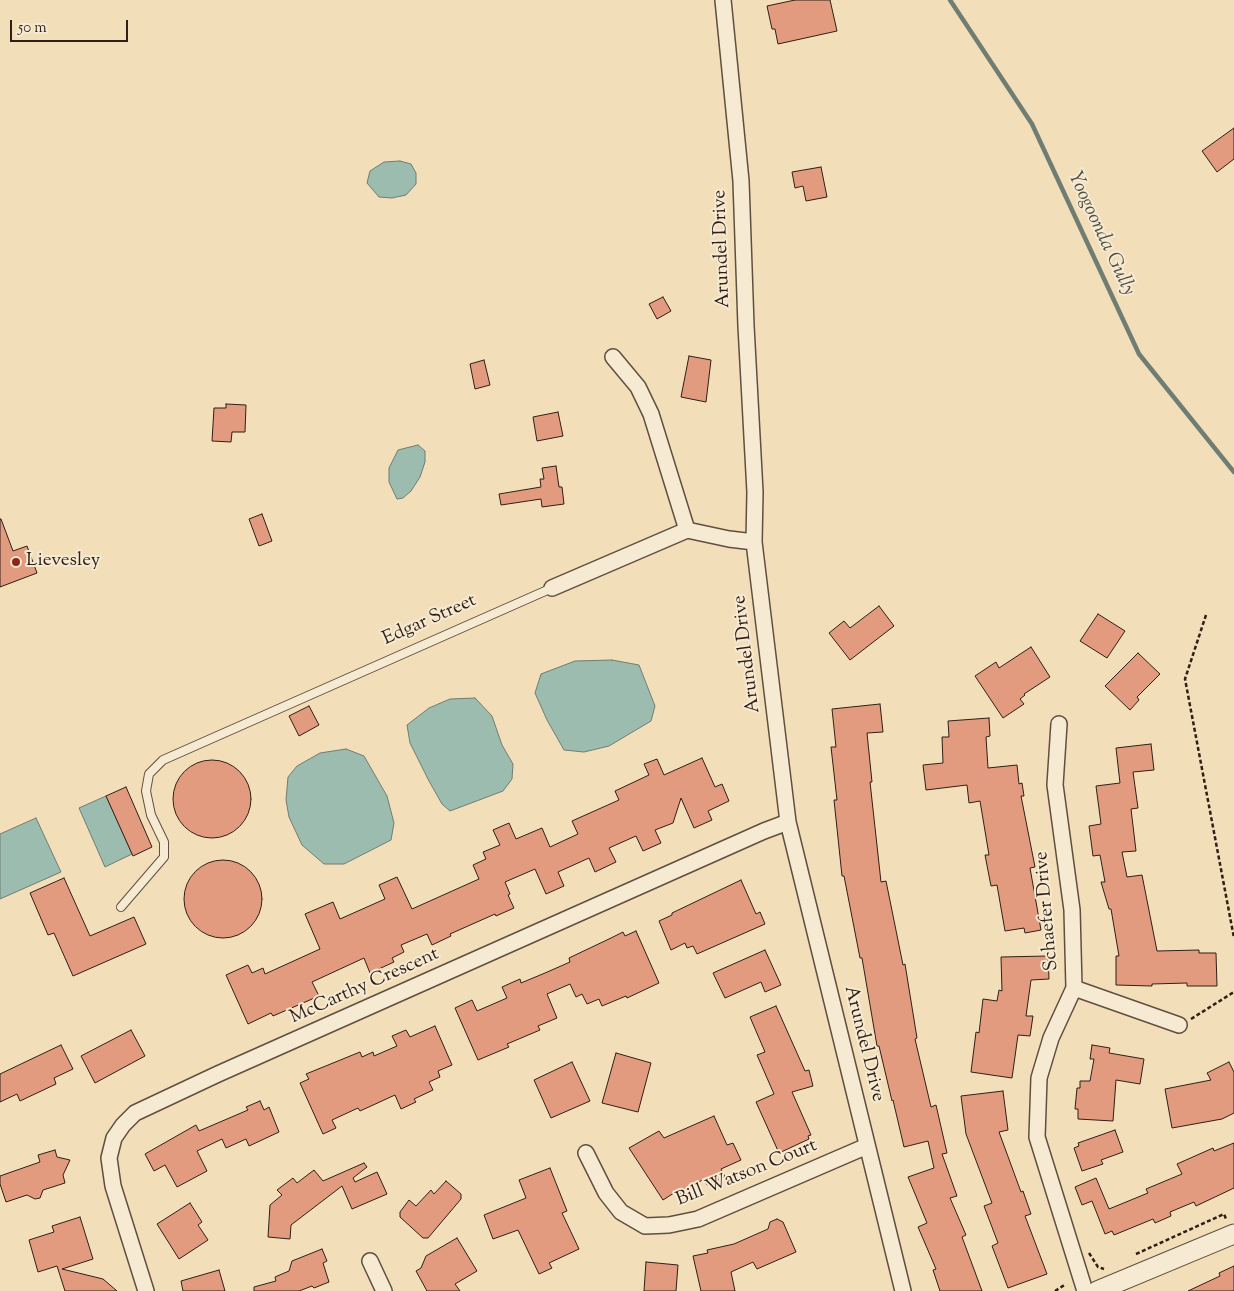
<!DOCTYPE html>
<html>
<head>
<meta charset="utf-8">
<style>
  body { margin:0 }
  #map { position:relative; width:1234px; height:1291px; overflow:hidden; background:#f2deb9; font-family:"Sorts Mill Goudy",serif }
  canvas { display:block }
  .scale { position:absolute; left:10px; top:20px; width:118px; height:22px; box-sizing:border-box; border:2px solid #2f1f17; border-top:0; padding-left:6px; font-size:15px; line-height:18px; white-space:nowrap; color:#2f1f17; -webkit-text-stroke:4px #f7ead2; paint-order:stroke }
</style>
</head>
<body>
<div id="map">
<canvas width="1234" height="1291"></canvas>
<div class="scale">50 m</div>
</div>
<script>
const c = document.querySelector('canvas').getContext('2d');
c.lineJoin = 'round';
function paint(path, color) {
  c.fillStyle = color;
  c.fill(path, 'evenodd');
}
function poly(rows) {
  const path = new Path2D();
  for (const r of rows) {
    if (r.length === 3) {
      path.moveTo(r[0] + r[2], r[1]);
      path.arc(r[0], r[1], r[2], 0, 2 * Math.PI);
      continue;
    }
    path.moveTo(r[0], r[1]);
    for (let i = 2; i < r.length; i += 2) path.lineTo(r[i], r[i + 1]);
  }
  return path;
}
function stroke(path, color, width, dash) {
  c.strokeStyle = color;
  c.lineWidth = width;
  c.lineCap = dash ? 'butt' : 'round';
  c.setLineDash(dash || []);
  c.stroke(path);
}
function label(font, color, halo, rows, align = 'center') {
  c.font = font + ' "Sorts Mill Goudy",serif';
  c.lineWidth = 4;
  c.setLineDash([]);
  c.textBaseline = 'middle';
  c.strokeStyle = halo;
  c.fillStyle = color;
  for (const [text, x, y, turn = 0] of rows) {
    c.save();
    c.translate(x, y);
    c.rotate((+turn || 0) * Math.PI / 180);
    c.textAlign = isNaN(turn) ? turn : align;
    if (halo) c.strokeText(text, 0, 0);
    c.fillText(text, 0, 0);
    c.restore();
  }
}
const water = poly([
  [400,161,411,164,416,173,416,184,406,195,392,198,379,197,367,183,370,171,384,162,400,161],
  [418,445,425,451,425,462,420,477,411,491,403,498,397,499,389,482,389,468,398,450,418,445],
  [612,660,639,665,655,706,651,721,609,746,584,752,564,750,547,720,535,693,541,674,575,661,612,660],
  [475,698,492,716,502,745,513,764,512,779,503,791,450,811,442,804,429,781,410,743,407,725,429,708,450,699,475,698],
  [346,749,364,756,387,796,394,823,391,840,344,864,324,864,302,845,289,817,286,800,288,777,297,766,320,753,346,749],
  [106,796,132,854,105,867,79,808,106,796],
  [36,818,61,872,0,899,0,834,36,818]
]);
const stream = poly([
  [950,0,1032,124,1139,354,1234,472]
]);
const building = poly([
  [795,0,830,0,837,31,778,44,775,29,772,29,767,6,795,0],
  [1234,128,1234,159,1217,172,1202,151,1234,128],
  [821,167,827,197,806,201,803,186,795,188,792,172,821,167],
  [663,297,671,311,657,319,649,304,663,297],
  [689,356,711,360,706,402,681,397,689,356],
  [484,360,490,385,475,389,470,364,484,360],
  [226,404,246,405,245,432,232,432,231,442,212,441,214,408,226,408,226,404],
  [558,412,563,436,537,441,533,417,558,412],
  [556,466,559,487,562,487,564,504,542,507,541,499,501,505,499,494,541,487,540,479,544,479,542,468,556,466],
  [262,514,272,541,259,546,249,519,262,514],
  [0,519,1,519,13,551,27,546,37,573,0,587,0,519],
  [879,606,894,626,850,660,829,633,844,621,850,628,879,606],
  [1098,614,1125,631,1107,658,1080,641,1098,614],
  [1031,647,1050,677,1024,694,1025,695,1020,699,1024,704,1003,718,975,676,996,662,999,668,1031,647],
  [1138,653,1160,674,1137,697,1139,700,1130,710,1105,686,1138,653],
  [880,704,883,732,867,733,872,782,870,782,881,882,886,881,903,965,905,964,917,1038,915,1039,931,1107,936,1105,947,1153,942,1154,957,1196,950,1198,966,1235,962,1237,982,1291,940,1291,933,1270,936,1269,918,1227,927,1223,908,1177,934,1168,928,1141,904,1147,893,1100,892,1101,879,1046,877,1046,862,958,860,958,844,876,842,876,834,800,837,800,831,747,836,747,832,709,880,704],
  [309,706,319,725,299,736,289,716,309,706],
  [989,718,990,736,986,737,988,768,1017,765,1019,784,1022,783,1024,796,1021,796,1035,867,1030,868,1041,930,1025,933,1024,928,1005,931,997,885,991,886,985,855,989,855,980,801,969,803,967,785,926,790,923,765,943,763,942,737,949,737,948,721,989,718],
  [1151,744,1154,770,1133,772,1138,808,1131,809,1136,851,1122,852,1127,877,1142,875,1157,951,1199,950,1199,953,1216,953,1217,986,1187,986,1187,983,1152,984,1152,986,1116,985,1116,956,1119,956,1111,909,1109,909,1101,882,1105,882,1100,855,1093,856,1089,826,1101,824,1096,786,1120,783,1116,748,1151,744],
  [702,758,715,787,722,784,729,801,708,811,712,820,694,828,681,798,673,823,655,830,661,843,643,851,636,836,609,848,616,862,595,872,589,858,558,872,564,886,546,894,535,869,505,882,510,894,508,895,514,908,496,916,495,914,450,934,451,936,432,945,427,934,401,945,404,952,392,958,394,962,370,973,364,958,312,982,319,996,273,1016,271,1013,248,1024,226,975,248,965,252,973,263,968,265,974,320,949,305,914,333,902,340,919,385,899,379,885,397,877,412,909,479,879,473,865,486,859,483,852,500,845,493,830,509,823,516,839,542,828,550,847,578,834,572,821,619,800,615,791,649,775,644,764,657,759,664,775,702,758],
  [212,799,39],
  [126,787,152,847,133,856,106,796,126,787],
  [223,899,39],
  [64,878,90,936,134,917,146,944,73,976,54,933,48,935,30,893,64,878],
  [741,880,756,914,760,912,765,924,697,954,693,946,687,948,685,943,671,950,659,921,672,915,672,913,741,880],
  [636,931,659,983,627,998,626,996,602,1006,599,999,587,1004,582,994,576,997,570,984,547,994,557,1018,538,1026,540,1030,507,1044,509,1047,478,1060,455,1008,472,1000,477,1011,507,998,502,987,520,979,521,983,545,973,570,962,569,958,611,938,623,932,625,936,636,931],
  [765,950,781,985,765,992,761,982,725,998,713,973,765,950],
  [1048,956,1049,979,1031,980,1026,1016,1033,1016,1030,1036,1018,1035,1012,1078,971,1072,976,1032,979,1033,983,999,997,1001,999,990,1002,991,1001,957,1048,956],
  [776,1006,805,1071,809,1070,813,1086,792,1092,811,1135,808,1136,809,1139,779,1153,756,1102,774,1094,757,1055,765,1052,750,1017,776,1006],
  [435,1026,452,1065,438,1071,440,1077,429,1082,433,1090,414,1099,416,1102,401,1109,395,1095,360,1111,358,1108,332,1120,336,1128,323,1134,300,1083,309,1079,306,1074,360,1052,362,1057,373,1052,374,1056,397,1046,392,1036,406,1030,410,1037,435,1026],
  [131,1030,145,1056,95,1083,81,1056,131,1030],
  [61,1045,73,1069,54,1078,56,1084,20,1101,17,1094,0,1102,0,1074,61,1045],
  [1092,1045,1110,1048,1109,1053,1144,1059,1140,1084,1116,1080,1113,1121,1078,1119,1078,1109,1075,1109,1077,1088,1080,1088,1080,1081,1090,1081,1094,1059,1090,1059,1092,1045],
  [616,1053,651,1063,638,1112,602,1103,616,1053],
  [572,1062,590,1101,551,1118,534,1080,572,1062],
  [1229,1062,1234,1072,1234,1113,1222,1119,1172,1128,1165,1089,1211,1080,1207,1073,1229,1062],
  [1003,1091,1008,1130,999,1132,1021,1192,1023,1191,1031,1214,1025,1216,1047,1274,1008,1288,992,1246,998,1243,984,1206,992,1203,966,1134,961,1096,1003,1091],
  [260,1101,264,1110,269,1107,279,1132,249,1146,246,1139,226,1148,222,1139,197,1151,207,1171,177,1187,165,1165,154,1171,145,1154,196,1125,199,1131,248,1110,246,1107,260,1101],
  [714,1116,727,1145,733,1143,741,1160,721,1169,725,1177,707,1185,704,1179,679,1194,677,1191,663,1200,629,1148,659,1131,664,1138,714,1116],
  [1115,1130,1123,1152,1101,1160,1103,1164,1082,1171,1074,1148,1079,1146,1078,1143,1115,1130],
  [1234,1143,1234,1188,1196,1206,1194,1202,1170,1212,1171,1216,1155,1223,1153,1219,1114,1235,1112,1231,1105,1234,1092,1201,1082,1205,1075,1187,1096,1178,1109,1209,1148,1193,1146,1189,1182,1174,1177,1164,1213,1148,1214,1151,1234,1143],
  [55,1150,57,1157,70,1160,63,1175,65,1183,43,1190,40,1198,35,1199,27,1195,6,1202,0,1184,0,1176,40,1162,38,1155,55,1150],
  [364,1163,367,1167,353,1178,355,1182,377,1172,387,1194,352,1209,342,1186,291,1225,290,1239,268,1237,270,1205,282,1195,277,1190,293,1178,297,1183,314,1170,323,1181,364,1163],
  [550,1168,567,1211,562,1213,579,1249,549,1263,552,1268,539,1274,518,1230,493,1239,484,1215,526,1198,519,1180,550,1168],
  [446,1181,461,1194,461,1199,428,1238,423,1238,400,1217,400,1212,409,1200,416,1206,431,1190,434,1194,446,1181],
  [190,1203,202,1222,198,1225,208,1240,179,1259,157,1224,190,1203],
  [80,1217,93,1259,62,1269,103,1279,117,1291,65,1291,57,1266,38,1272,29,1240,54,1232,52,1226,80,1217],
  [777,1219,783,1222,796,1252,757,1269,753,1262,731,1272,735,1291,701,1291,693,1256,708,1253,707,1250,734,1244,768,1229,770,1222,777,1219],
  [457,1238,477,1271,455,1284,460,1291,427,1291,416,1271,421,1268,426,1256,457,1238],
  [322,1249,327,1261,323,1263,329,1282,314,1288,312,1286,299,1291,254,1291,254,1287,276,1281,275,1277,289,1271,292,1261,322,1249],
  [646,1262,678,1265,676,1291,644,1291,646,1262],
  [1234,1266,1234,1291,1188,1291,1220,1276,1219,1273,1234,1266],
  [219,1270,225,1291,183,1291,181,1281,219,1270]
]);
const path = poly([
  [1206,615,1185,679,1234,938],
  [1191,1019,1234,992],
  [1089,1253,1098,1267,1104,1269],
  [1136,1254,1224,1214,1226,1219],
  [1055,1291,1066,1284]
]);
const service = poly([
  [121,907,164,857,164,842,151,815,146,791,149,774,163,760,552,588]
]);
const minor = poly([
  [723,0,741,181,746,326,755,492,754,542,788,822,903,1291],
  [613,357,638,387,651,414,687,530],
  [552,588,687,530,729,539,754,542],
  [1059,724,1055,785,1072,910,1074,988,1051,1038,1039,1078,1037,1137,1085,1291],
  [1074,988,1179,1025],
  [586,1153,606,1193,621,1212,645,1226,669,1225,698,1219,867,1146],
  [370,1261,384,1291],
  [146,1291,113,1186,109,1158,114,1138,123,1125,135,1113,218,1074,764,831,788,822]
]);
const tertiary = poly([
  [1097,1291,1234,1234]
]);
const markers = [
  [16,562,5,"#8f2418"]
];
const streetNames = [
  ["Arundel Drive",723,249,-92],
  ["Edgar Street",430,621,-24],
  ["Arundel Drive",748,654,-97],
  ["Schaefer Drive",1048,911,-95],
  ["McCarthy Crescent",365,987,-24],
  ["Arundel Drive",863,1044,76],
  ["Bill Watson Court",747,1174,-22]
];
const poiNames = [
  ["Lievesley",26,562]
];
const waterNames = [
  ["Yoogoonda Gully",1100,234,65]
];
paint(water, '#9bbcae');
stroke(water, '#707d72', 1);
stroke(stream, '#707d72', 4.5);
paint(building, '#e39b7f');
stroke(building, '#2f1f17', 1);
stroke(service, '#604f40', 10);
stroke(minor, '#604f40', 18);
stroke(tertiary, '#604f40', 21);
stroke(path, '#2f1f17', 2.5, [4, 2.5]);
stroke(service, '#f7ead2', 8);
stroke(minor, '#f7ead2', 15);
stroke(tertiary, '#f7ead2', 19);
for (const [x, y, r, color] of markers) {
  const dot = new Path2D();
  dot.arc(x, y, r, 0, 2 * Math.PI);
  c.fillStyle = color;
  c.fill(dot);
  stroke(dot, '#f7ead2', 2);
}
label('19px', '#2f1f17', '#f7ead2', streetNames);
label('19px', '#2f1f17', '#f7ead2', poiNames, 'left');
label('italic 20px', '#4f4e44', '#f7ead2', waterNames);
</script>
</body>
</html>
